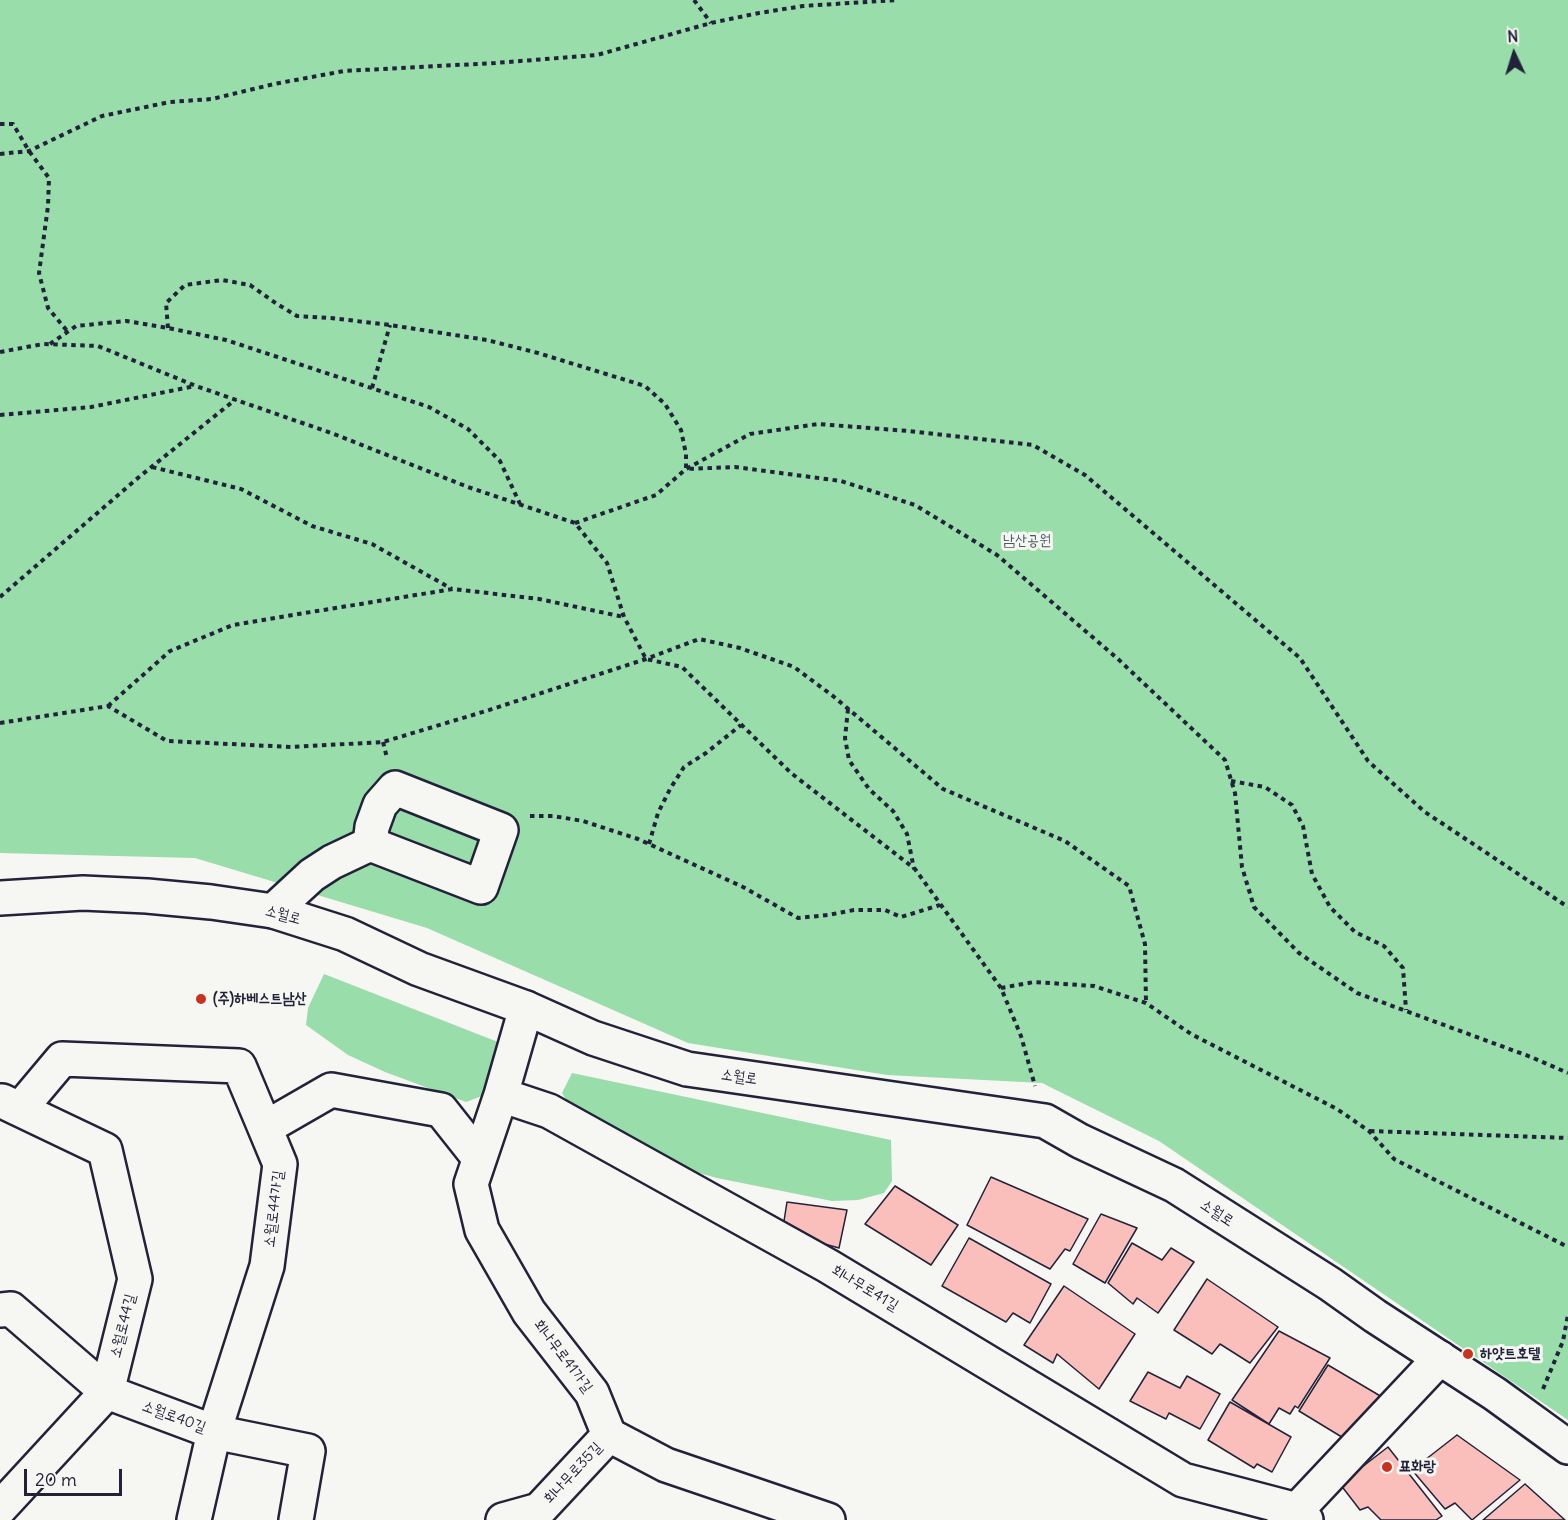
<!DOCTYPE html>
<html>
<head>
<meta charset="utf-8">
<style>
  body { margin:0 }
  #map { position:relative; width:1568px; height:1520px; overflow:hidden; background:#f6f6f2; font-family:Delius,sans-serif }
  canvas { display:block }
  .north { position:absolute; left:1484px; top:24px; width:60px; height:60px; -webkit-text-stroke:4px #f6f6f2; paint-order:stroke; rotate:356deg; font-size:16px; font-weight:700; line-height:24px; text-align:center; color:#22223b }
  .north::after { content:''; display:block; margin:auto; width:21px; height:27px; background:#22223b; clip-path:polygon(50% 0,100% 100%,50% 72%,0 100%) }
  .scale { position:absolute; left:24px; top:1469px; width:98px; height:27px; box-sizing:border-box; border:3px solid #22223b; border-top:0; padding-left:8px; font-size:18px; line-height:21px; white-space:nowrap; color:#22223b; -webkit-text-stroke:4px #f6f6f2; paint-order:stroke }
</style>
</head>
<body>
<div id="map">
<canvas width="1568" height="1520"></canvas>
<div class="north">N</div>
<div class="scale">20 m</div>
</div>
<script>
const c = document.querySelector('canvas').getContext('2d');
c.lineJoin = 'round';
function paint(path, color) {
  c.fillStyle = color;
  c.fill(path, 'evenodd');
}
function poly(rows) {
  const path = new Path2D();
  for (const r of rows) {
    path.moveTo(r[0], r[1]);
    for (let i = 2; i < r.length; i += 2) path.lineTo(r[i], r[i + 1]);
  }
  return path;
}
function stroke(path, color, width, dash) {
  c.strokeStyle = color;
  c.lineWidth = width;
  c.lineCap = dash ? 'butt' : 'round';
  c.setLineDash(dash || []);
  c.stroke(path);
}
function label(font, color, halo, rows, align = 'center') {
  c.font = font + ' Delius,"Poor Story",sans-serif';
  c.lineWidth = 6;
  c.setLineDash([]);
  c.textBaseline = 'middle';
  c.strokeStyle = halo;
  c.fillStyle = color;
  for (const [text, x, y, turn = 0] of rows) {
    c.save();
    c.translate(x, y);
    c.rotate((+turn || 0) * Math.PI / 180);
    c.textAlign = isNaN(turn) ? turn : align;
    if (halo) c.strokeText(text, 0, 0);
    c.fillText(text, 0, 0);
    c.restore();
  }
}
const green = poly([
  [0,0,1568,0,1568,1420,1159,1141,1042,1083,887,1075,688,1043,427,928,195,858,0,853],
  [324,974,498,1042,482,1096,466,1102,385,1072,348,1055,306,1025,308,1008],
  [572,1073,891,1140,892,1181,884,1193,858,1200,832,1201,717,1178,664,1163,573,1111,562,1093]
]);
const building = poly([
  [991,1177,1088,1219,1070,1251,1065,1249,1050,1269,967,1225,991,1177],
  [895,1186,958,1225,931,1265,865,1224,895,1186],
  [787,1202,847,1210,839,1248,803,1238,784,1221,787,1202],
  [1101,1214,1137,1228,1105,1283,1073,1264,1101,1214],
  [969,1238,1051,1284,1030,1323,1013,1313,1006,1322,942,1286,969,1238],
  [1132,1243,1162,1260,1171,1248,1194,1262,1158,1313,1137,1298,1133,1304,1108,1283,1132,1243],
  [1207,1279,1278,1327,1250,1363,1220,1344,1212,1354,1174,1330,1207,1279],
  [1064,1286,1135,1334,1099,1389,1057,1354,1053,1363,1024,1345,1064,1286],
  [1279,1331,1330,1358,1298,1408,1295,1406,1290,1414,1279,1408,1269,1424,1232,1400,1279,1331],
  [1328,1365,1382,1397,1350,1442,1299,1411,1328,1365],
  [1148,1372,1180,1388,1187,1376,1220,1394,1200,1429,1169,1413,1166,1419,1130,1401,1148,1372],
  [1230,1402,1291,1437,1272,1472,1257,1464,1254,1468,1208,1440,1230,1402],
  [1457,1435,1520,1480,1472,1520,1455,1503,1445,1509,1412,1470,1457,1435],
  [1388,1447,1442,1516,1436,1520,1381,1520,1368,1507,1360,1510,1340,1484,1388,1447],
  [1525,1484,1565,1520,1483,1520,1525,1484]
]);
const path = poly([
  [694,0,711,23],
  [0,124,13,124,29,151,49,178,48,206,39,273,48,308,68,332],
  [0,154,29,151,102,116,170,102,212,99,274,84,344,71,495,63,597,55,711,23,759,13,803,6,897,0],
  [168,328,166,303,185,285,222,280,250,285,277,304,297,316,331,318,390,325,487,340,538,353,645,386,665,404,681,430,686,454,686,469,735,467,841,481,915,505,997,555,1118,659,1225,760,1235,793,1242,867,1254,907,1299,953,1357,993,1531,1057,1568,1073],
  [50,344,76,326,126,321,168,328,226,340,429,407,468,429,500,461,520,504],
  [0,352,43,344,98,346,196,386,334,434,468,487,575,523,607,563,624,617,646,659,682,667,791,773,915,869,1001,988,1021,1036,1035,1086],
  [372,388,390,325],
  [0,415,91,407,195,386],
  [152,467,241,489,312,526,372,544,452,589],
  [575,523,656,495,686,469,750,434,818,424,908,431,1033,445,1085,475,1300,658,1368,761,1425,812,1568,907],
  [0,597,139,477,236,399],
  [108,706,170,651,233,625,317,611,453,589,539,599,624,617],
  [848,709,845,738,849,760,869,789,893,811,907,834,914,869],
  [0,723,108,706,167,741,292,747,383,742,486,711,646,659,699,639,740,648,794,667,833,696,943,789,1065,841,1129,886,1145,944,1146,1003],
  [383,742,387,758],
  [1231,781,1265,787,1292,805,1303,826,1312,874,1330,907,1355,932,1384,946,1403,968,1406,1010],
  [530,816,553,816,583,821,638,839,743,887,798,918,828,915,854,910,885,910,901,917,940,905],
  [649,844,658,813,670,789,684,767,706,753,741,725],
  [1001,988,1034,982,1094,986,1146,1003,1191,1034,1337,1109,1369,1131,1394,1159,1568,1247],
  [1370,1131,1568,1138],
  [1543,1389,1563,1341,1568,1315]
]);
const minor = poly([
  [273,911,312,875,332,862,370,844,481,887,501,830,395,788,380,805,372,827,370,844],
  [526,1008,501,1095,549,1111,828,1266,1183,1480,1297,1510,1306,1520],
  [501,1095,471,1184,482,1230,529,1312,592,1393,609,1435,666,1465,828,1520],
  [20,1109,62,1059,239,1066,265,1128,280,1164,267,1266,214,1432,194,1520],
  [265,1128,331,1090,441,1110,479,1158],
  [0,1310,11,1309,107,1392,214,1432,308,1451,296,1520],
  [0,1508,107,1392,135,1279,105,1150,2,1101],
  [503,1520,539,1510,609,1435],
  [1284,1520,1297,1510,1440,1358]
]);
const major = poly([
  [0,898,83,893,147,896,211,902,273,911,345,934,419,969,526,1008,593,1038,687,1069,1045,1121,1080,1141,1174,1185,1330,1284,1375,1316,1495,1394,1568,1447]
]);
const markers = [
  [201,999,6,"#c8321e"],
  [1468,1354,6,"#c8321e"],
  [1387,1467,6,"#c8321e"]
];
const parkNames = [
  ["남산공원",1027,541]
];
const streetNames = [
  ["소월로",283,915,15],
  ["소월로",739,1077,8],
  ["소월로44가길",274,1209,-83],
  ["소월로",1217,1213,33],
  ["회나무로41길",865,1288,31],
  ["소월로44길",123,1326,-76],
  ["회나무로41가길",563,1356,53],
  ["소월로40길",174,1417,20],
  ["회나무로35길",573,1473,-47]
];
const poiNames = [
  ["(주)하베스트남산",213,999],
  ["하얏트호텔",1480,1354],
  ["표화랑",1399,1467]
];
paint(green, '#98ddaa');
paint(building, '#fbbfbb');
stroke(building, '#22223b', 1.5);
stroke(minor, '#22223b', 38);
stroke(major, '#22223b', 38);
stroke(path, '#22223b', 4, [4.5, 4.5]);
stroke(minor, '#f6f6f2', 33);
stroke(major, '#f6f6f2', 33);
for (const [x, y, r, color] of markers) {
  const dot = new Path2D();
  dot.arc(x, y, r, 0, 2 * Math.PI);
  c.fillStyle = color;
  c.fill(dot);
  stroke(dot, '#f6f6f2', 2);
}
label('15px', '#455a5c', '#f6f6f2', parkNames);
label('15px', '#22223b', '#f6f6f2', streetNames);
label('bold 15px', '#22223b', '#f6f6f2', poiNames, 'left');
</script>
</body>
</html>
